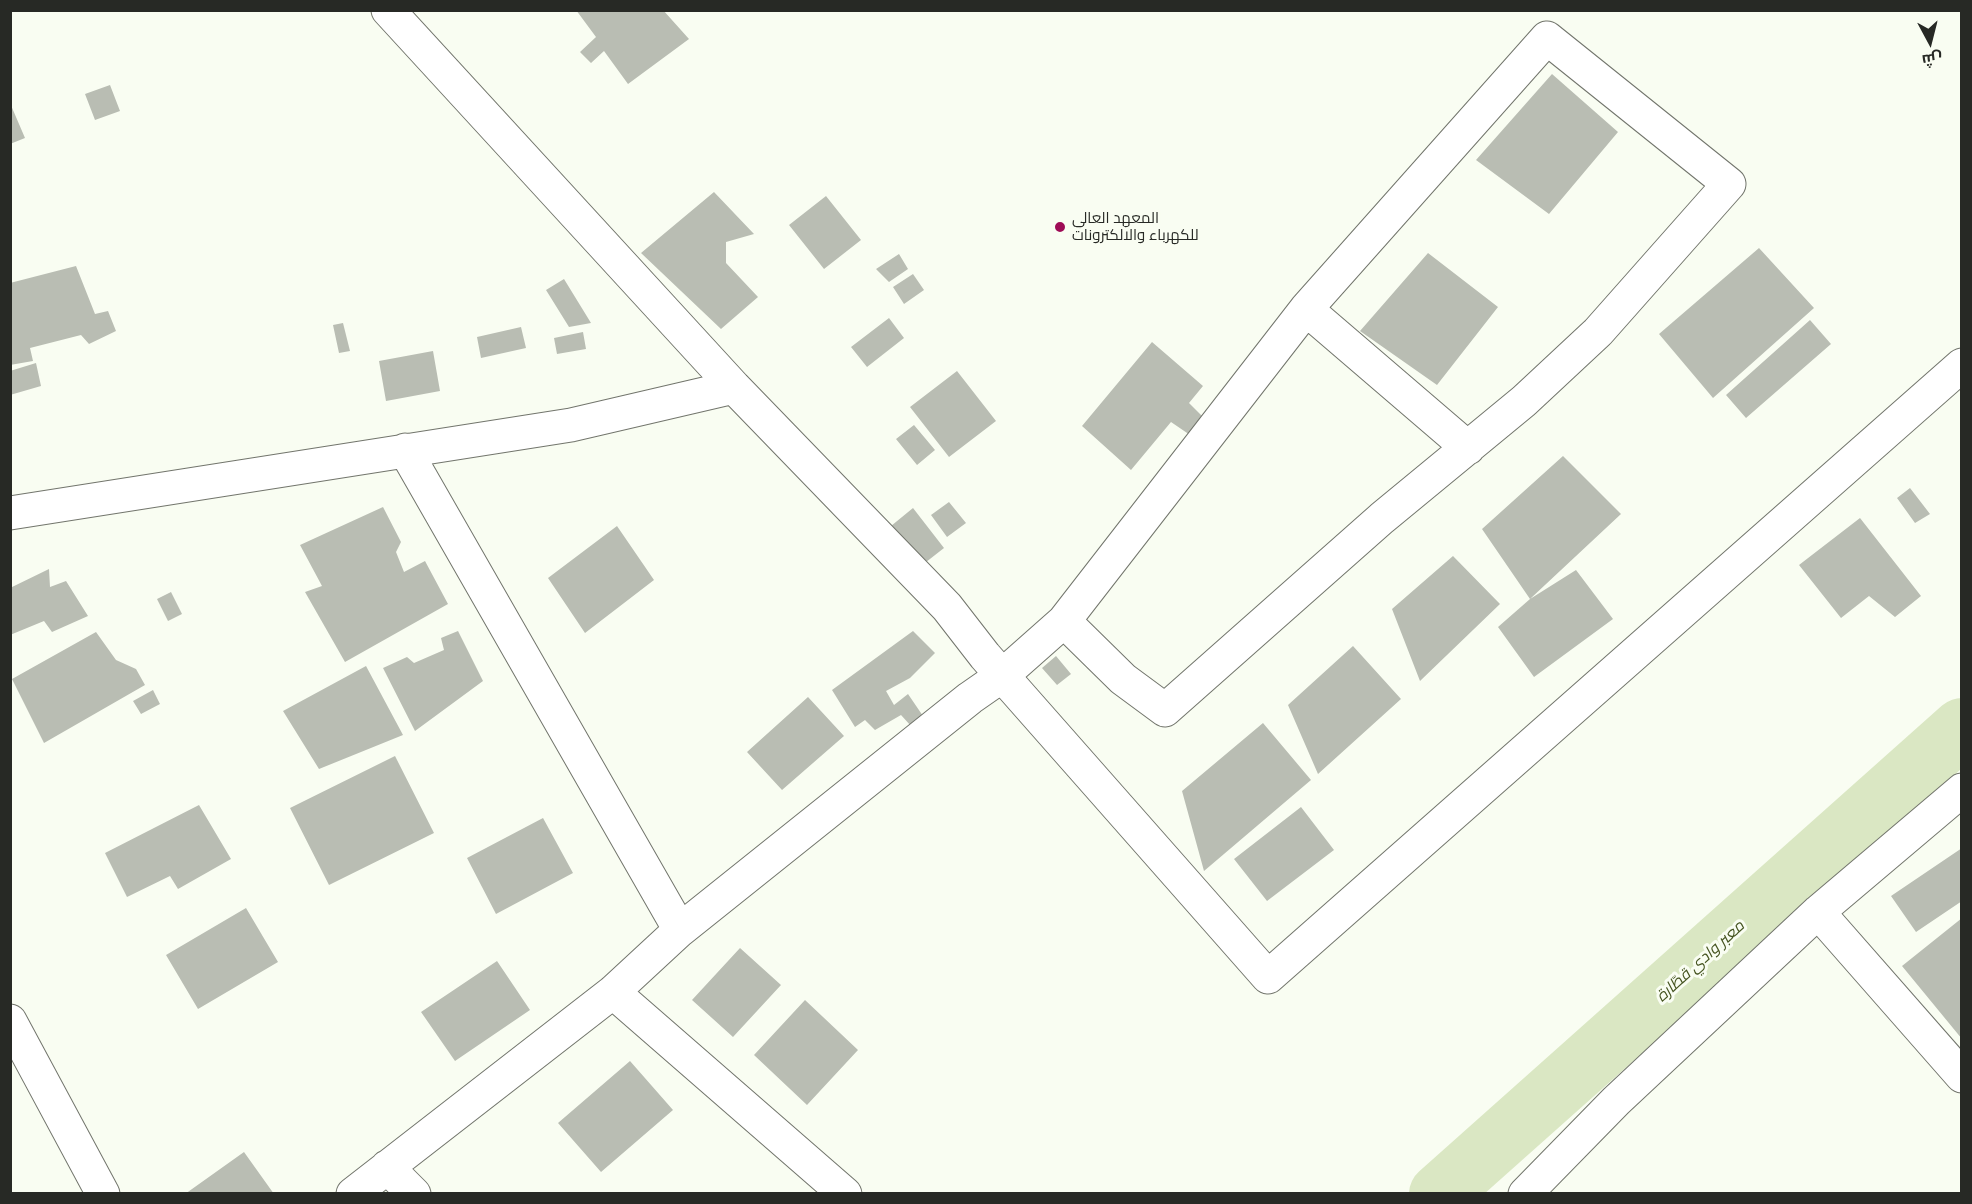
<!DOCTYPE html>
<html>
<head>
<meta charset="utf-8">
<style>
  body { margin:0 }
  #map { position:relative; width:1972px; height:1204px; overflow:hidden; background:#f9fdf2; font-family:Lato,Cairo,sans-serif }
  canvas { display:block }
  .frame { position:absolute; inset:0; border:12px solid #272925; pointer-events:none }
  .north { position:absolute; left:1900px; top:12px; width:60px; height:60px; -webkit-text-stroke:4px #f9fdf2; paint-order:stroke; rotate:173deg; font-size:16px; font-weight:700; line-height:24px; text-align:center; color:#272925 }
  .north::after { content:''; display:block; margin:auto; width:21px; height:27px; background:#272925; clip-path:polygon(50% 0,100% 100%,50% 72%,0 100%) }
</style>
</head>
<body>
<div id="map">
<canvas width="1972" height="1204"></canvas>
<div class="frame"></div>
<div class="north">ش</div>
</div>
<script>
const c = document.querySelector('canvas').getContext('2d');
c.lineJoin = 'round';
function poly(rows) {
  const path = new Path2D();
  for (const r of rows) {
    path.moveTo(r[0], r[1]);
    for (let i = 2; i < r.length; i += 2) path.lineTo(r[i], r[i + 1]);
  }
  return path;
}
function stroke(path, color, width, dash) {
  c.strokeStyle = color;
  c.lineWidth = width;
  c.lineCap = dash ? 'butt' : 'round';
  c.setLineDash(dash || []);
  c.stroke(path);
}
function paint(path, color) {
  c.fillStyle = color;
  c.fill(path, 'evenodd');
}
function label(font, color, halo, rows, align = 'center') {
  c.font = font + ' Lato,Cairo,sans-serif';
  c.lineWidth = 6;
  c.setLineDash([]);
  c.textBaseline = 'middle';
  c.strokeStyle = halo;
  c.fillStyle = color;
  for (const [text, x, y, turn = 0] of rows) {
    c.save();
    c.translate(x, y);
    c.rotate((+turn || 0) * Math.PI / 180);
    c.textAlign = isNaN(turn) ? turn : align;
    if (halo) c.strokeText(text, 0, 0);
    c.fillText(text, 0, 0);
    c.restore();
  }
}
const river = poly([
  [1439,1194,1962,728]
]);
const building = poly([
  [576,10,663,10,689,39,628,84,604,51,591,63,580,52,596,37],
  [1552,74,1618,132,1549,214,1476,160],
  [110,85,120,111,95,120,85,94],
  [10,103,25,138,10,144],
  [714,192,754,234,726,242,726,263,758,297,721,329,641,253],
  [826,196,861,240,824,269,789,225],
  [1759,248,1814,308,1713,398,1659,334],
  [1428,253,1498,307,1437,385,1360,331],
  [899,254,908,269,889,282,876,269],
  [76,266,95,314,108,311,116,331,89,344,81,335,30,348,33,361,10,365,10,283],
  [913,274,924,290,904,304,893,287],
  [564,279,591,323,569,327,546,290],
  [889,318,904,338,867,367,851,347],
  [1810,320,1831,344,1746,418,1726,395],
  [343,323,350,351,339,353,333,325],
  [521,327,526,348,481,358,477,337],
  [583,332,586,349,557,354,554,338],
  [1152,342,1203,386,1189,403,1206,420,1190,435,1171,422,1131,470,1082,426],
  [433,351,440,391,386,401,379,361],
  [36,363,41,386,10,395,10,371],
  [957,371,996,421,949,457,910,407],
  [914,425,935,450,917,465,896,439],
  [1563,456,1621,514,1530,599,1482,529],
  [1910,488,1930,514,1915,523,1897,498],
  [949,502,966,523,947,537,931,515],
  [383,507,401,542,396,552,404,572,425,561,448,604,345,662,305,592,322,586,300,545],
  [913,508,944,548,921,566,891,526],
  [1860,518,1921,596,1895,617,1869,596,1841,618,1799,565],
  [617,526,654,580,585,633,548,578],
  [1453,556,1500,604,1420,681,1392,609],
  [49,569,50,587,66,581,88,616,52,632,44,621,10,635,10,588],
  [1576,570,1613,619,1534,677,1498,627,1530,599],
  [171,592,182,614,168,621,157,599],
  [458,631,483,681,415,731,383,668,407,657,414,663,444,650,441,638],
  [913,631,935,653,910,678,886,691,894,705,908,694,923,716,911,726,901,715,875,730,865,720,855,727,832,690],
  [96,632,116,660,136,669,145,685,44,743,12,679],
  [1353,646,1401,699,1318,774,1288,705],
  [1056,656,1071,674,1057,685,1042,668],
  [366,666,403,735,319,769,283,711],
  [153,690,160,704,141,714,133,701],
  [808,697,844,736,782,790,747,752],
  [1263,723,1311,780,1204,871,1182,791],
  [395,756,434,833,329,885,290,808],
  [199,805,231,859,178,889,170,876,127,897,105,853],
  [1301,807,1334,850,1267,901,1234,859],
  [543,818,573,873,496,914,467,858],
  [1962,848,1962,901,1916,932,1891,896],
  [246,908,278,962,198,1009,166,955],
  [1962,918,1962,1039,1902,966],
  [740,948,781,985,733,1037,692,1000],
  [497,961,530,1010,455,1061,421,1012],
  [805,1000,858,1050,807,1105,754,1055],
  [630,1061,673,1110,601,1172,558,1123],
  [244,1152,274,1194,185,1194]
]);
const minor = poly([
  [388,10,734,387,947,607,985,656,1268,977,1962,365],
  [1306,309,1468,448],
  [405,450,680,930],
  [10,513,571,425,734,387],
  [1818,912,1962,1076],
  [613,992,845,1194],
  [10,1021,103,1194],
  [387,1167,414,1194],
  [353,1194,613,992,680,930,970,698,1003,675,1064,621,1306,309,1547,38,1729,184,1598,332,1524,401,1382,518,1165,710,1123,679,1064,621],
  [1525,1194,1616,1101,1818,912,1962,790]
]);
const markers = [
  [1060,227,6,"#9e0c56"]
];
const poiNames = [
  ["المعهد العالي",1072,218],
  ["للكهرباء والالكترونات",1072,235]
];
const waterNames = [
  ["معبر وادي قطّارة",1700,961,-42]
];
stroke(river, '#dae7c3', 60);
paint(building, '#b9bdb3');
stroke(minor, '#72756c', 35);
stroke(minor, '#fff', 33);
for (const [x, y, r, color] of markers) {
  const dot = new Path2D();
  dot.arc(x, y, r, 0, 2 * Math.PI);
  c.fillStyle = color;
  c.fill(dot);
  stroke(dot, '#f9fdf2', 2);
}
label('15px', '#272925', '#f9fdf2', poiNames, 'left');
label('italic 16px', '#455420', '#f9fdf2', waterNames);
</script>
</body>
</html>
